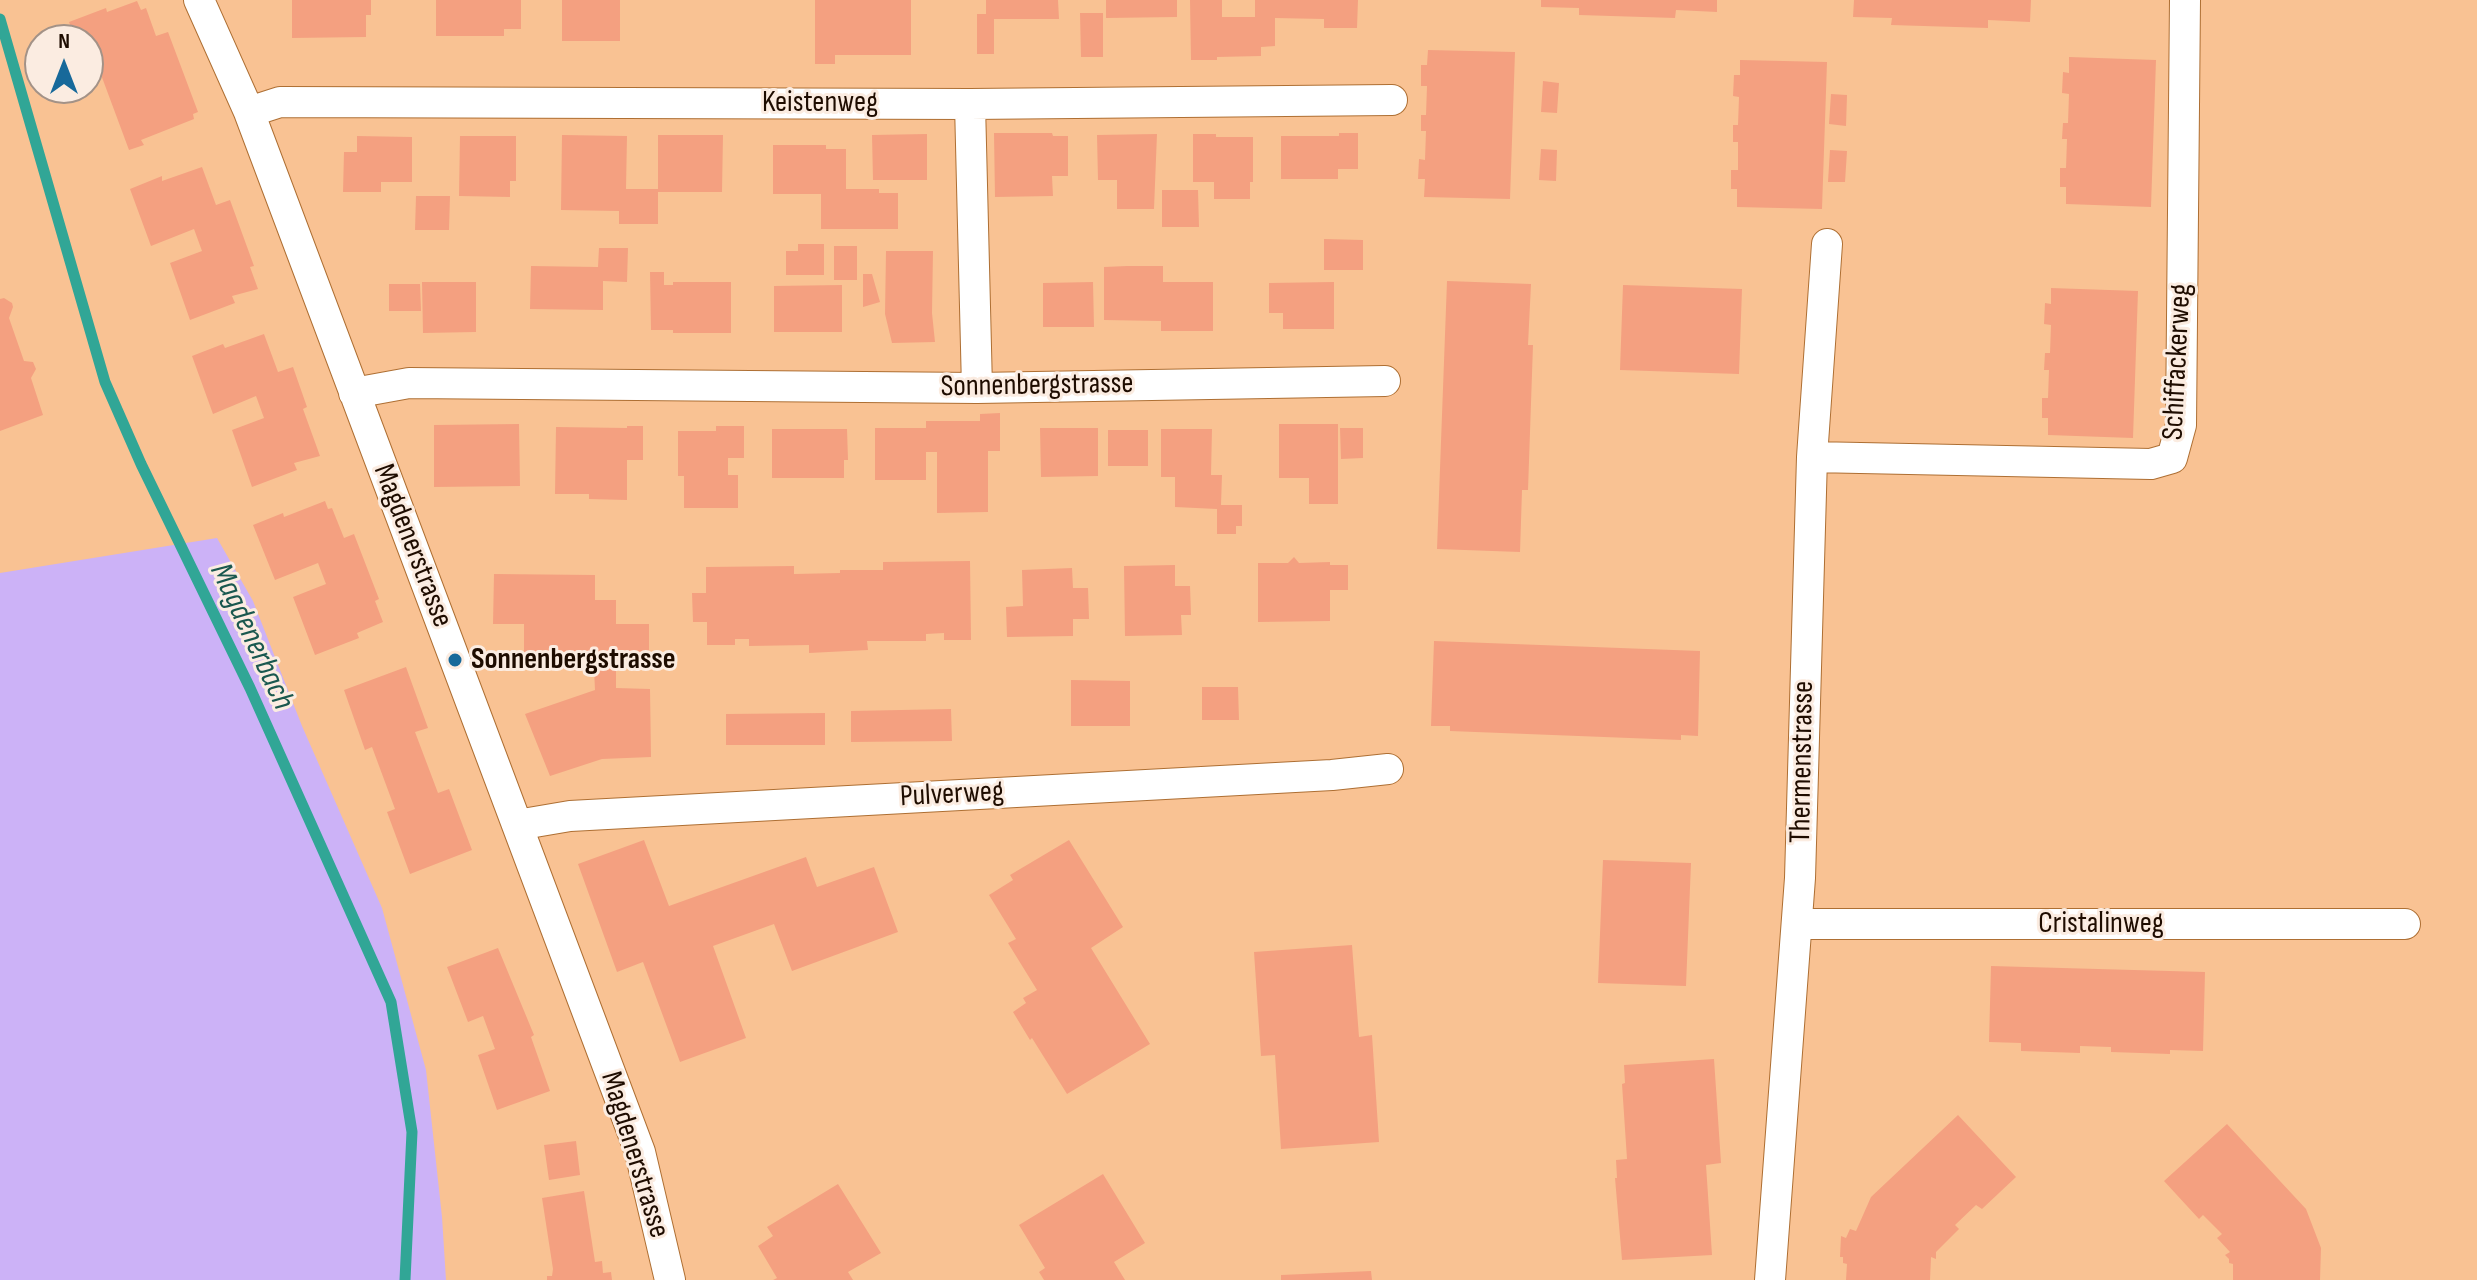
<!DOCTYPE html>
<html>
<head>
<meta charset="utf-8">
<style>
  body { margin:0 }
  #map { position:relative; width:2477px; height:1280px; overflow:hidden; background:#f9c293; font-family:"Sofia Sans Condensed",sans-serif }
  canvas { display:block }
  .north { position:absolute; left:24px; top:24px; width:80px; height:80px; box-sizing:border-box; background:#fbece1; border:2px solid #a39287; border-radius:50%; rotate:0deg; font-size:22px; font-weight:700; line-height:32px; text-align:center; color:#1e0c00 }
  .north::after { content:''; display:block; margin:auto; width:28px; height:36px; background:#17699a; clip-path:polygon(50% 0,100% 100%,50% 72%,0 100%) }
</style>
</head>
<body>
<div id="map">
<canvas width="2477" height="1280"></canvas>
<div class="north">N</div>
</div>
<script>
const c = document.querySelector('canvas').getContext('2d');
c.lineJoin = 'round';
function paint(path, color) {
  c.fillStyle = color;
  c.fill(path, 'evenodd');
}
function poly(rows) {
  const path = new Path2D();
  for (const r of rows) {
    path.moveTo(r[0], r[1]);
    for (let i = 2; i < r.length; i += 2) path.lineTo(r[i], r[i + 1]);
  }
  return path;
}
function stroke(path, color, width, dash) {
  c.strokeStyle = color;
  c.lineWidth = width;
  c.lineCap = dash ? 'butt' : 'round';
  c.setLineDash(dash || []);
  c.stroke(path);
}
function label(font, color, halo, rows, align = 'center') {
  c.font = font + ' "Sofia Sans Condensed",sans-serif';
  c.lineWidth = 6;
  c.setLineDash([]);
  c.textBaseline = 'middle';
  c.strokeStyle = halo;
  c.fillStyle = color;
  for (const [text, x, y, turn = 0] of rows) {
    c.save();
    c.translate(x, y);
    c.rotate((+turn || 0) * Math.PI / 180);
    c.textAlign = isNaN(turn) ? turn : align;
    if (halo) c.strokeText(text, 0, 0);
    c.fillText(text, 0, 0);
    c.restore();
  }
}
const green = poly([
  [217,538,253,601,302,726,382,908,426,1070,442,1217,446,1280,0,1280,0,573]
]);
const stream = poly([
  [0,19,105,382,141,464,250,688,391,1002,412,1132,405,1280]
]);
const building = poly([
  [292,0,371,0,371,15,366,15,366,37,292,38],
  [436,0,521,0,521,29,504,29,504,36,436,36],
  [562,0,620,0,620,41,562,41],
  [815,0,911,0,911,55,835,55,835,64,815,64],
  [986,0,1058,0,1059,19,994,19,994,54,977,54,977,14,986,14],
  [1106,0,1177,0,1177,17,1106,18],
  [1190,0,1222,0,1222,17,1255,17,1255,0,1358,0,1357,28,1324,28,1324,19,1275,18,1275,46,1261,47,1261,56,1217,57,1217,60,1191,60],
  [1541,0,1717,0,1717,12,1676,10,1675,18,1579,15,1579,8,1541,7],
  [1854,0,2031,0,2030,22,1988,20,1988,28,1891,25,1892,18,1853,17],
  [137,1,141,10,146,8,156,36,168,32,198,112,193,114,194,119,141,140,144,145,129,150,100,72,89,77,88,40,76,40,69,22,106,8,107,12],
  [1080,13,1103,13,1103,57,1081,57],
  [1428,50,1515,52,1510,199,1424,197,1425,179,1418,179,1419,159,1425,160,1426,131,1421,131,1421,115,1426,115,1427,86,1421,86,1421,65,1427,65],
  [2069,57,2156,60,2151,207,2066,204,2066,187,2060,187,2060,168,2066,168,2067,139,2062,139,2063,123,2068,123,2069,94,2062,93,2063,72,2069,73],
  [1740,60,1827,62,1822,209,1737,207,1737,189,1731,189,1731,170,1738,170,1738,142,1733,142,1733,125,1738,125,1739,97,1733,96,1734,75,1740,75],
  [1543,81,1559,83,1557,113,1541,112],
  [1831,94,1847,95,1846,126,1829,124],
  [994,133,1052,133,1053,136,1068,136,1068,176,1052,176,1053,196,995,197],
  [1339,133,1358,133,1358,169,1338,169,1338,179,1281,179,1281,136,1339,136],
  [927,134,927,180,873,180,872,135],
  [1157,134,1154,209,1117,209,1117,180,1098,180,1097,135],
  [1193,134,1216,134,1216,137,1253,137,1253,182,1250,182,1250,199,1214,199,1214,182,1193,182],
  [562,135,627,136,626,189,658,189,658,135,723,135,722,192,658,192,658,224,619,224,619,211,561,210],
  [357,136,412,137,412,182,381,182,381,192,343,192,344,152,357,152],
  [460,136,516,136,516,181,510,181,510,197,459,196],
  [773,145,826,145,826,149,846,149,846,189,879,189,879,193,898,193,898,229,821,229,821,194,773,194],
  [1541,149,1557,150,1556,181,1539,180],
  [1830,150,1847,151,1845,182,1828,182],
  [202,167,216,205,230,200,254,266,250,267,258,289,232,296,235,303,190,320,170,263,202,251,194,229,151,246,130,189,162,176,162,181],
  [1162,190,1198,190,1199,227,1162,227],
  [416,196,450,196,449,230,415,230],
  [1324,239,1363,240,1363,270,1324,270],
  [798,244,824,244,824,275,786,275,786,251,798,251],
  [834,246,857,246,857,280,834,280],
  [599,248,628,248,627,282,603,281,603,310,530,309,531,266,598,267],
  [886,251,933,251,932,313,935,342,892,343,885,314],
  [1127,266,1163,266,1163,282,1213,282,1213,331,1161,331,1161,321,1104,320,1104,267],
  [650,272,664,272,664,285,673,285,673,282,731,282,731,333,673,333,673,330,651,330],
  [863,274,872,274,880,302,863,307],
  [1447,281,1531,284,1528,345,1533,345,1528,490,1522,490,1520,552,1437,549],
  [422,282,476,282,476,332,423,333],
  [1093,282,1094,327,1043,327,1043,283],
  [1334,282,1334,329,1283,329,1283,313,1269,313,1269,283],
  [389,284,420,284,421,311,389,311],
  [842,285,842,332,774,332,774,286],
  [1623,285,1742,289,1739,374,1620,370],
  [2051,288,2138,291,2133,438,2048,435,2048,418,2042,418,2042,398,2048,398,2049,370,2044,370,2045,353,2050,353,2051,325,2044,324,2045,303,2051,304],
  [4,298,12,303,13,307,9,318,24,361,33,362,36,369,31,378,43,415,0,431,0,299],
  [264,334,278,372,293,367,307,407,303,409,320,456,294,463,297,470,252,487,232,430,264,418,256,396,213,414,192,356,223,344,225,348],
  [1000,413,1000,451,988,451,988,512,937,513,937,452,926,452,926,480,875,480,875,428,926,428,926,421,980,421,980,414],
  [519,424,520,486,434,487,434,425],
  [1279,424,1338,424,1338,504,1309,504,1309,478,1279,478],
  [627,426,643,426,643,460,627,460,627,500,589,499,589,494,555,494,556,427,627,428],
  [716,426,744,426,744,458,728,458,728,475,738,475,738,508,684,508,684,476,678,476,678,431,716,431],
  [1040,428,1098,428,1098,476,1041,477],
  [1340,428,1363,428,1363,458,1341,459],
  [772,429,847,429,848,460,844,460,844,478,772,478],
  [1161,429,1212,429,1211,475,1222,475,1221,505,1242,505,1242,526,1236,526,1236,534,1217,534,1217,509,1175,507,1175,477,1161,477],
  [1108,430,1148,430,1148,466,1108,466],
  [325,501,328,509,332,508,344,538,354,534,379,599,375,601,383,622,357,633,359,638,315,655,293,597,326,584,318,563,275,580,253,525,283,513,284,517],
  [1294,557,1299,563,1330,562,1330,565,1348,565,1348,590,1330,590,1330,621,1258,622,1258,563,1288,563],
  [970,561,971,640,944,640,944,633,926,634,926,641,867,641,868,650,809,653,809,645,749,646,749,639,735,639,735,645,707,645,707,622,693,622,692,593,706,593,706,567,794,566,794,574,840,573,840,570,883,570,883,562],
  [1175,565,1175,586,1190,586,1191,615,1181,615,1182,635,1125,636,1124,566],
  [1072,568,1073,588,1088,588,1089,619,1073,619,1073,636,1007,637,1006,607,1023,606,1022,570],
  [494,574,595,575,595,600,616,600,616,624,649,624,649,666,616,666,616,688,650,689,651,757,602,759,550,776,525,714,595,690,594,669,524,669,524,624,493,624],
  [1434,641,1700,651,1698,736,1681,735,1681,740,1450,731,1450,726,1431,726],
  [406,667,428,728,415,732,438,793,449,789,472,850,410,874,387,812,395,809,372,747,365,750,344,690],
  [1071,680,1130,681,1130,726,1071,726],
  [1202,687,1238,687,1239,720,1202,720],
  [951,709,952,741,851,742,851,711],
  [825,713,825,745,726,745,726,714],
  [644,840,669,906,806,857,817,887,874,867,898,932,792,971,774,924,713,946,746,1038,680,1062,643,962,617,972,578,864],
  [1069,840,1123,927,1091,948,1150,1044,1067,1094,1032,1038,1030,1040,1013,1012,1026,1003,1023,998,1037,990,1008,943,1016,939,989,895,1013,880,1010,875],
  [1603,860,1691,863,1686,986,1598,983],
  [1352,945,1359,1037,1372,1035,1379,1142,1281,1149,1275,1055,1261,1056,1254,952],
  [498,948,534,1035,531,1037,550,1091,497,1110,478,1055,495,1049,483,1016,468,1022,447,967],
  [1991,966,2205,972,2203,1051,2170,1050,2170,1054,2111,1052,2111,1047,2080,1046,2080,1053,2021,1051,2021,1043,1989,1042],
  [1714,1059,1721,1163,1706,1165,1712,1255,1622,1260,1615,1178,1617,1178,1616,1160,1627,1159,1622,1084,1625,1083,1624,1065],
  [1958,1115,2016,1177,1982,1209,1976,1205,1955,1225,1959,1229,1936,1252,1936,1259,1931,1257,1930,1280,1846,1280,1847,1264,1843,1263,1843,1257,1840,1257,1841,1236,1846,1238,1850,1229,1856,1231,1871,1197],
  [2227,1124,2306,1209,2321,1248,2320,1280,2233,1280,2233,1264,2229,1263,2229,1259,2225,1255,2230,1252,2217,1238,2222,1234,2203,1215,2199,1219,2164,1181],
  [576,1141,580,1175,549,1180,544,1145],
  [1103,1174,1145,1243,1114,1262,1125,1280,1044,1280,1039,1272,1045,1268,1019,1225],
  [838,1184,881,1253,848,1272,853,1280,773,1280,777,1278,758,1246,773,1236,767,1227],
  [584,1191,595,1262,602,1261,603,1273,611,1272,612,1280,547,1280,547,1276,552,1276,553,1269,542,1198],
  [1371,1271,1372,1280,1281,1280,1281,1275]
]);
const street = poly([
  [199,0,249,112,640,1152,670,1280],
  [970,104,977,388],
  [249,112,280,102,970,104,1392,100],
  [354,393,409,383,977,388,1385,381],
  [1812,457,2151,464,2172,458,2181,425,2185,0],
  [517,825,570,816,1332,775,1388,769],
  [1797,924,2405,924],
  [1770,1280,1800,878,1812,457,1827,244]
]);
const markers = [
  [455,660,8,"#17699a"]
];
const streetNames = [
  ["Keistenweg",820,103],
  ["Schiffackerweg",2178,362,-87],
  ["Sonnenbergstrasse",1037,386,-1],
  ["Magdenerstrasse",412,546,69],
  ["Thermenstrasse",1803,762,-89],
  ["Pulverweg",952,795,-3],
  ["Cristalinweg",2101,924],
  ["Magdenerstrasse",634,1155,73]
];
const poiNames = [
  ["Sonnenbergstrasse",471,660]
];
const waterNames = [
  ["Magdenerbach",251,637,65]
];
paint(green, '#ccb2f7');
stroke(stream, '#31a696', 11);
paint(building, '#f4a080');
stroke(street, '#ae6f33', 32);
stroke(street, '#fff', 30);
for (const [x, y, r, color] of markers) {
  const dot = new Path2D();
  dot.arc(x, y, r, 0, 2 * Math.PI);
  c.fillStyle = color;
  c.fill(dot);
  stroke(dot, '#fbece1', 3);
}
label('30px', '#1e0c00', '#fbece1', streetNames);
label('bold 30px', '#1e0c00', '#fbece1', poiNames, 'left');
label('italic 32px', '#1a584f', '#fbece1', waterNames);
</script>
</body>
</html>
